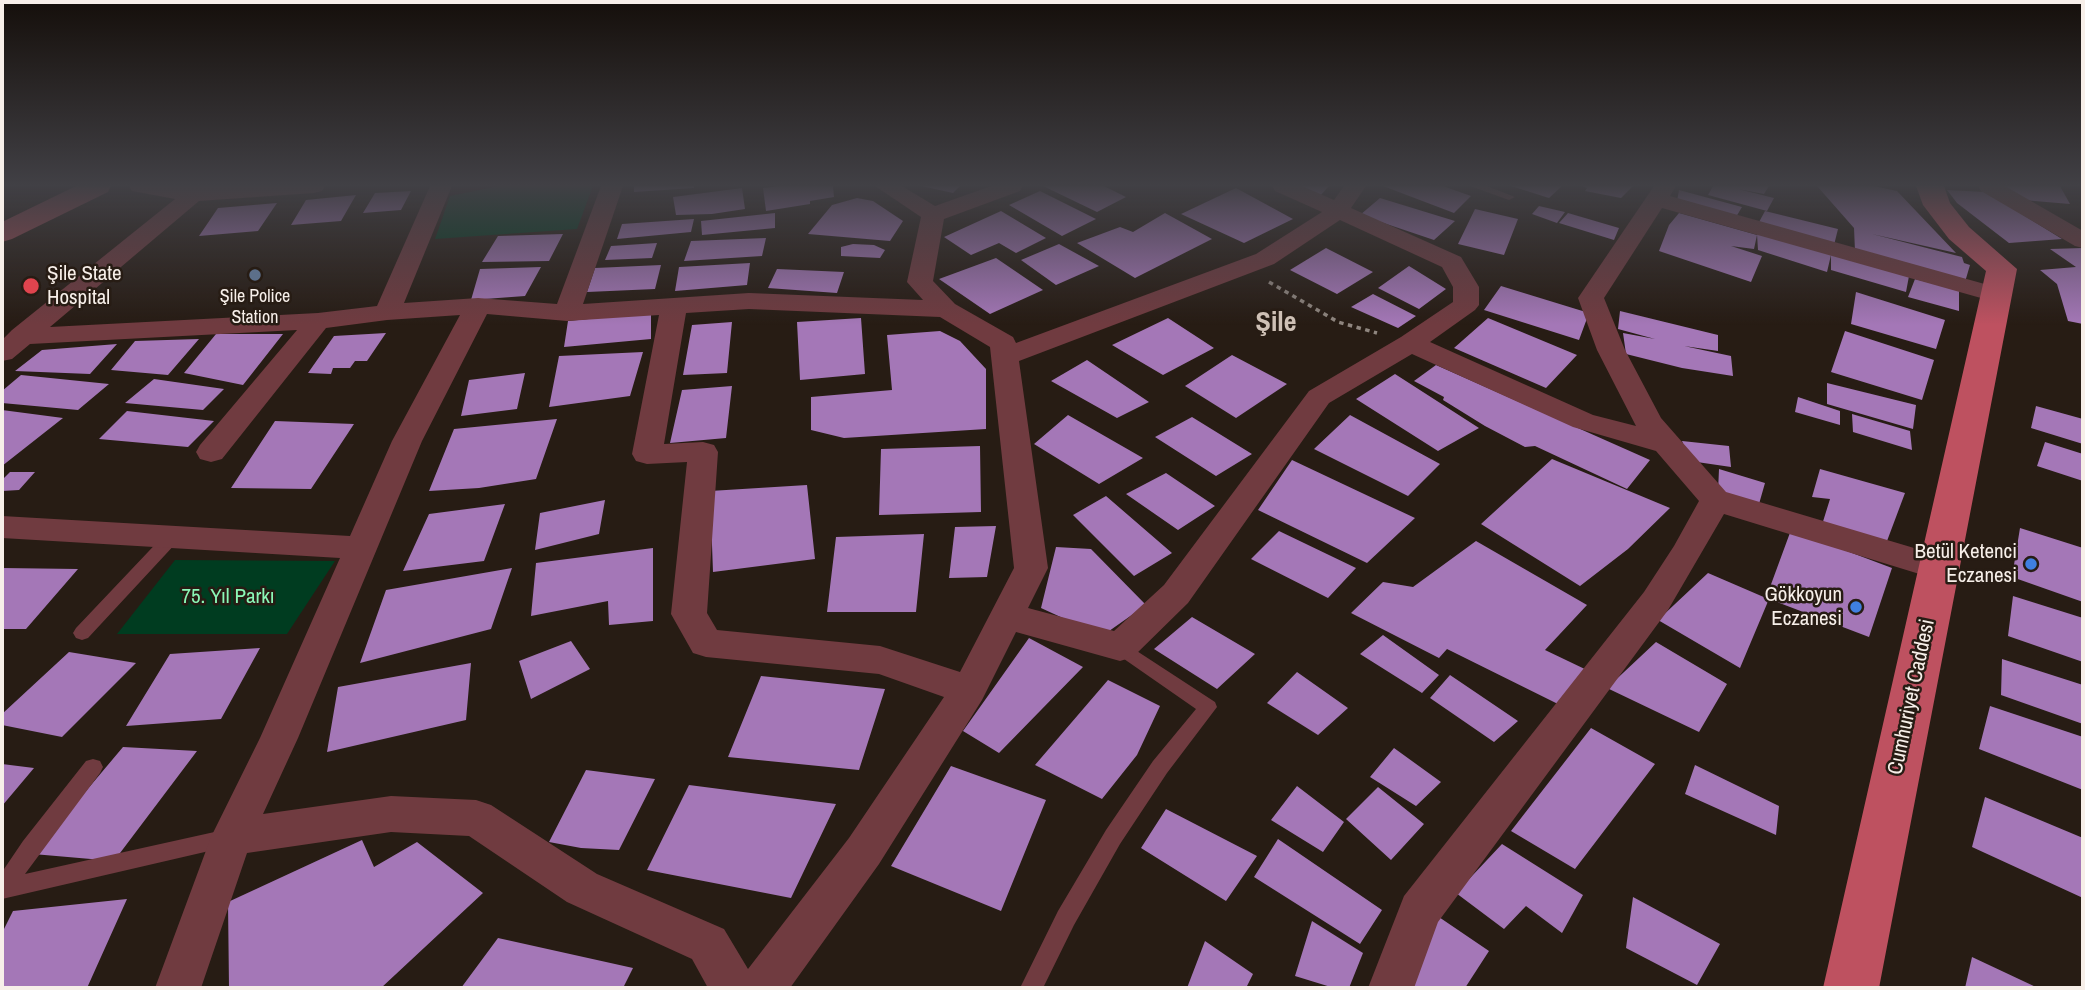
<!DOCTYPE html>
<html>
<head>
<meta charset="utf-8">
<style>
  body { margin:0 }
  #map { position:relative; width:2085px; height:990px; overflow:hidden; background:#271c14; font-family:"Archivo Narrow",sans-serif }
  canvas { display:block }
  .frame { position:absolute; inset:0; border:4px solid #f7efe9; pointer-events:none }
</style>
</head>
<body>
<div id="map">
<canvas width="2085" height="990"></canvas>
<div class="frame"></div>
</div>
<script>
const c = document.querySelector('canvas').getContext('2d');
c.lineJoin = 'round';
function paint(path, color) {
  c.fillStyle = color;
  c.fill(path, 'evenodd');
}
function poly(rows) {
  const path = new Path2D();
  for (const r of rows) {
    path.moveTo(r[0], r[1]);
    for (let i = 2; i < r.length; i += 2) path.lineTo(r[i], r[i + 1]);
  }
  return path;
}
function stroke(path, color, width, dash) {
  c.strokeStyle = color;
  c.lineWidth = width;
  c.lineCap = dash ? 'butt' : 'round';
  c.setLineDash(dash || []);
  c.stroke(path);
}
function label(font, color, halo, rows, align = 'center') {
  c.font = font + ' "Archivo Narrow",sans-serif';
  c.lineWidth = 5;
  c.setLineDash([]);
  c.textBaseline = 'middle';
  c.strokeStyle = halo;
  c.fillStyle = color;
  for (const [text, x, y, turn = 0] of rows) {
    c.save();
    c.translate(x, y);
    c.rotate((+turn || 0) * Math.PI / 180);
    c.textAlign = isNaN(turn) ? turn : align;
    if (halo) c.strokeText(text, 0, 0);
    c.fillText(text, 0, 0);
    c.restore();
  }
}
const green = poly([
  [498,186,593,186,577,229,435,239,450,196],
  [175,560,335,561,287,634,117,634]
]);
const building = poly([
  [634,186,694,186,694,188,634,192],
  [779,186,833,186,834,197,810,201,810,204,766,211,763,188],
  [921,186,960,186,953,193],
  [1043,186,1104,186,1126,197,1097,212],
  [1294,186,1329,186,1320,196],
  [1383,186,1443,186,1471,196,1454,213],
  [1511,186,1562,186,1549,198],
  [1582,186,1633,186,1621,198,1585,191,1587,188],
  [1713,186,1769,186,1764,194,1738,189,1774,198,1767,211,1708,195],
  [1817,186,1874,186,1897,191,1956,253,1872,234,1962,257,1964,263,1970,265,1965,282,1855,251,1854,228],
  [2004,186,2060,186,2070,204,2023,200],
  [742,188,745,209,712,214,676,215,673,197],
  [1236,188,1293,219,1244,243,1181,214],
  [1679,190,1742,207,1736,217,1677,201],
  [1947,190,1986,192,2062,239,2009,243,1957,203],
  [411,191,401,210,363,213,375,193],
  [1040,191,1096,219,1062,236,1009,205],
  [356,195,341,221,291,225,306,200],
  [857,198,873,201,903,221,890,241,808,234,832,205],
  [1380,198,1455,221,1434,240,1360,215],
  [277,203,258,231,199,236,218,208],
  [1539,206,1565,212,1557,223,1532,214],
  [1475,209,1518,219,1504,255,1458,244],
  [1001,211,1046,238,1016,253,999,243,971,255,944,237],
  [1765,211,1838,229,1834,245,1758,224],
  [775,213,775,228,702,235,701,221],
  [1165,213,1212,239,1135,278,1077,243,1120,227,1133,232],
  [1568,213,1619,228,1614,240,1559,223],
  [1679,213,1757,235,1754,249,1731,246,1762,256,1751,282,1659,251,1669,225],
  [694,219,691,232,617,239,622,224],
  [563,234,549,261,482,262,498,236],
  [1757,234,1909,276,1906,292,1831,270,1831,255,1827,272,1758,250],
  [766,238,762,256,684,261,691,241],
  [657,243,652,258,605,260,611,246],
  [853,244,874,245,885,250,880,258,841,256,841,247],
  [1059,244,1099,266,1056,285,1021,260],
  [1326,248,1373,272,1337,294,1290,270],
  [2083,248,2083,324,2068,321,2057,284,2040,270,2076,267,2050,249],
  [996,258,1043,290,990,314,939,279],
  [750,263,747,285,675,291,679,267],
  [661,265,655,289,587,292,595,268],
  [1409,266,1446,289,1419,309,1378,288],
  [541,267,525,296,471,300,480,269],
  [777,269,844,272,837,293,768,288],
  [1915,279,1959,290,1959,311,1908,297],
  [1501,286,1589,313,1579,340,1484,310],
  [1856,292,1945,320,1936,349,1851,324],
  [1373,294,1416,316,1398,328,1351,307],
  [1620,311,1718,335,1718,351,1684,346,1731,356,1733,376,1682,368,1626,354,1623,333,1655,339,1618,329],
  [651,313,651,339,564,347,568,321],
  [861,318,865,374,800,380,797,322],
  [1168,318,1214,348,1163,375,1112,345],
  [1488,318,1577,355,1546,388,1454,348],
  [732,322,727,373,683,375,692,325],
  [940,331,960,341,986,369,986,429,844,438,811,430,811,397,892,390,887,335],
  [1845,331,1934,360,1922,400,1831,372],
  [386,333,367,361,355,361,350,368,333,368,331,374,308,373,334,336],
  [216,334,283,334,243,385,184,373],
  [199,339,168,375,111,370,135,341],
  [117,344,90,374,15,371,42,350],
  [643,352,630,396,549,407,559,356],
  [1232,355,1287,384,1236,418,1185,386],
  [1087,360,1149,402,1117,418,1051,381],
  [1436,365,1650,460,1627,489,1535,446,1525,447,1485,426,1443,400,1444,397,1414,381],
  [525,373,517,409,461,416,469,380],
  [1395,374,1479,428,1438,451,1356,399],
  [21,375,109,384,78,410,2,403,2,391],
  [154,379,224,389,203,410,125,403],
  [1827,383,1916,405,1913,429,1827,404],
  [732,386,726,438,670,443,682,390],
  [1798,397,1840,411,1840,425,1795,412],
  [2036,406,2083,419,2083,444,2031,428],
  [2,410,63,418,2,466],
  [127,411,214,421,188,447,99,439],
  [1852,414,1910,431,1912,450,1853,432],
  [1068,415,1143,458,1099,484,1034,444],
  [1350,415,1440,464,1408,496,1314,449],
  [1192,417,1252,454,1216,476,1155,437],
  [557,419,536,479,479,488,429,491,454,429],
  [275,421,354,424,311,489,231,488],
  [1682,441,1729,446,1731,467,1690,461],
  [2045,442,2083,454,2083,481,2037,466],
  [980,446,981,512,879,515,881,449],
  [1552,459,1670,508,1628,549,1580,586,1481,524],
  [1292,460,1415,518,1367,563,1258,510],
  [1719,469,1765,483,1759,504,1718,492],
  [1820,469,1905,493,1884,549,1821,528,1830,499,1812,497],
  [10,472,35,472,19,490,2,491,2,480],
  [1166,473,1215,506,1178,530,1126,494],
  [807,485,815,559,713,572,710,491],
  [1106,496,1172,553,1134,576,1073,515],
  [605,500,599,534,535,550,540,513],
  [505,504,484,561,403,571,429,514],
  [996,526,987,577,949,578,955,527],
  [2020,528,2083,548,2083,602,2012,577],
  [1791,530,1892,568,1869,637,1769,599,1740,668,1658,620,1708,573,1766,598],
  [1279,531,1356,568,1328,598,1251,559],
  [924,534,916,612,827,612,836,537],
  [1476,541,1587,605,1545,650,1591,672,1566,708,1447,649,1439,658,1351,613,1383,582,1413,587],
  [1056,547,1091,549,1146,605,1102,636,1041,608],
  [653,548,653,621,609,625,608,601,531,616,536,563],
  [2,568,78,569,26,629,2,629],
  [512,568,491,629,360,663,386,590],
  [2013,596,2083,618,2083,662,2008,636],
  [1192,617,1255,654,1217,689,1154,649],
  [1383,635,1439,675,1422,693,1360,654],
  [1029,638,1083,667,999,753,963,731],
  [571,641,590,669,531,699,519,661],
  [1656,642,1727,684,1699,732,1607,688],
  [260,648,221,719,126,726,170,654],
  [69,652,136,663,62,737,2,725,2,714],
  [2002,659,2083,685,2083,724,2001,695],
  [471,663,466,720,327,752,338,687],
  [1297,672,1348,708,1318,735,1267,703],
  [1450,675,1518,721,1494,742,1430,698],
  [761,676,885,689,859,770,728,757],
  [1108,680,1160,706,1137,755,1102,799,1035,765],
  [1990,706,2083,737,2083,790,1979,749],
  [1591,728,1655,764,1575,869,1511,831],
  [123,747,197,751,114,861,33,854],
  [1394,748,1441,782,1416,806,1370,777],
  [2,764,34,768,2,806],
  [1695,765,1779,806,1776,835,1685,794],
  [951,766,1046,800,1001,911,891,866],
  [586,770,655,779,619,850,581,848,549,842],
  [689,785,836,804,791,898,647,870],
  [1297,786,1344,822,1323,852,1271,820],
  [1378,787,1424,824,1391,860,1346,819],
  [1985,797,2083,838,2083,898,1972,847],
  [1166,809,1257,856,1226,901,1141,848],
  [1278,839,1382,910,1360,944,1254,877],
  [362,840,374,867,417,842,483,893,381,988,229,988,228,902],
  [1502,844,1583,895,1562,933,1526,906,1504,929,1456,893],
  [1633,897,1720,944,1697,985,1626,948],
  [127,899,87,988,2,988,2,933,13,911],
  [1433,913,1489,951,1465,988,1409,988],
  [1312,921,1363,953,1349,988,1334,988,1295,976],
  [498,938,633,968,623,988,461,988],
  [1205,941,1253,974,1246,988,1187,988],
  [1972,957,2038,988,1965,988]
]);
const path = poly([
  [1269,282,1338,322,1377,333]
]);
const lane = poly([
  [1470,186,1487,186,1515,197,1509,200,1470,186],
  [172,531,180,537,178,541,88,638,82,640,76,638,73,633,76,628,166,533,172,531],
  [1120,640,1215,702,1217,707,1167,773,1120,844,1074,925,1043,988,1020,988,1058,911,1106,830,1153,761,1196,709,1114,652,1111,647,1114,642,1120,640],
  [93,759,100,761,103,767,100,773,25,874,228,829,235,831,238,838,235,845,2,899,2,872,23,841,86,761,93,759]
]);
const street = poly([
  [129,186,325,186,322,191,314,193,199,201,50,327,318,313,377,306,430,186,452,186,404,303,478,298,557,304,601,186,623,186,583,304,749,293,923,300,907,282,921,217,875,186,902,186,935,206,991,186,1023,186,1020,191,944,219,933,281,955,304,1013,337,1016,343,1256,254,1322,212,1275,191,1272,186,1302,186,1334,200,1344,186,1366,186,1351,208,1461,257,1479,287,1479,305,1475,310,1430,342,1593,415,1636,426,1597,350,1578,298,1654,186,1676,186,1670,196,2006,290,2010,295,2006,300,1997,303,1988,300,1662,208,1604,298,1625,350,1661,418,1726,492,1951,559,1956,568,1951,577,1939,580,1724,514,1668,610,1438,922,1414,988,1368,988,1404,896,1644,592,1674,546,1699,501,1656,451,1573,427,1412,354,1329,403,1188,603,1133,657,1120,661,1016,632,982,700,879,864,790,988,708,988,692,959,567,902,469,836,391,832,247,853,201,988,155,988,211,837,260,738,340,558,2,538,2,516,350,536,392,441,460,315,387,320,326,328,222,459,211,462,200,459,196,452,200,445,297,330,30,344,12,359,2,361,2,340,12,330,175,199,132,191,129,186],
  [1340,220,1442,267,1453,287,1453,302,1401,337,1309,391,1164,585,1114,631,1028,608,1048,568,1019,361,1274,264,1340,220],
  [749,309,940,317,990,347,1014,568,960,672,880,646,717,630,707,613,718,452,714,445,703,442,664,444,686,313,749,309],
  [487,314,567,321,659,315,632,454,636,461,647,464,687,462,671,614,693,653,706,657,879,674,944,697,849,838,748,969,724,929,597,874,491,805,476,800,391,796,263,814,298,738,422,441,487,314],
  [1978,186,2005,186,2083,231,2083,248,2075,246,1981,191,1978,186]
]);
const secondary = poly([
  [76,186,111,186,108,192,12,239,2,242,2,222,76,186]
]);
const primary = poly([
  [1916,186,1944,186,1950,203,1969,227,2017,269,1879,988,1823,988,1986,271,1949,239,1923,205,1916,186]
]);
const markers = [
  [255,275,7,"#5c6f8a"],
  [31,286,9,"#e0444e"],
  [2031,564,7,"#3f7fe0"],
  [1856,607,7,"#3f7fe0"]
];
const farPoinames = [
  ["Şile Police",255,297],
  ["Station",255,318]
];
const poiNames = [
  ["Şile State",47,274,"left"],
  ["Hospital",47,298,"left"],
  ["Betül Ketenci",2017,552],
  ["Eczanesi",2017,576],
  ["Gökkoyun",1842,595],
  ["Eczanesi",1842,619]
];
const parkNames = [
  ["75. Yıl Parkı",228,597]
];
const streetNames = [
  ["Cumhuriyet Caddesi",1912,697,-78]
];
const districtNames = [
  ["Şile",1276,323]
];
paint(green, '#003c20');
paint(building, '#a477b7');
stroke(path, '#8f867f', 3.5, [4.5, 4.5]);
paint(lane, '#703b40');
paint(street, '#703b40');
paint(secondary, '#9c4852');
paint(primary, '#be5160');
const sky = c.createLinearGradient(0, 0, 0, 325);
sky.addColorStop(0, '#150f0b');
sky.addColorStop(0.57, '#414045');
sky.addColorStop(1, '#41404500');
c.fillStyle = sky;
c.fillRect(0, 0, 2085, 325);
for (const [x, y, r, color] of markers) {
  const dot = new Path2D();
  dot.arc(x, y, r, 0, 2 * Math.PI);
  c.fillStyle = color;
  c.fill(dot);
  stroke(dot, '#271c14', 2.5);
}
label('18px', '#f7efe9', '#271c14', farPoinames);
label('21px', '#f7efe9', '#271c14', poiNames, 'right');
label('21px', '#8bf8b7', '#271c14', parkNames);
label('21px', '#f7efe9', '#271c14', streetNames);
label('bold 28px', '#cec0b5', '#271c14', districtNames);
</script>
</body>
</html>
